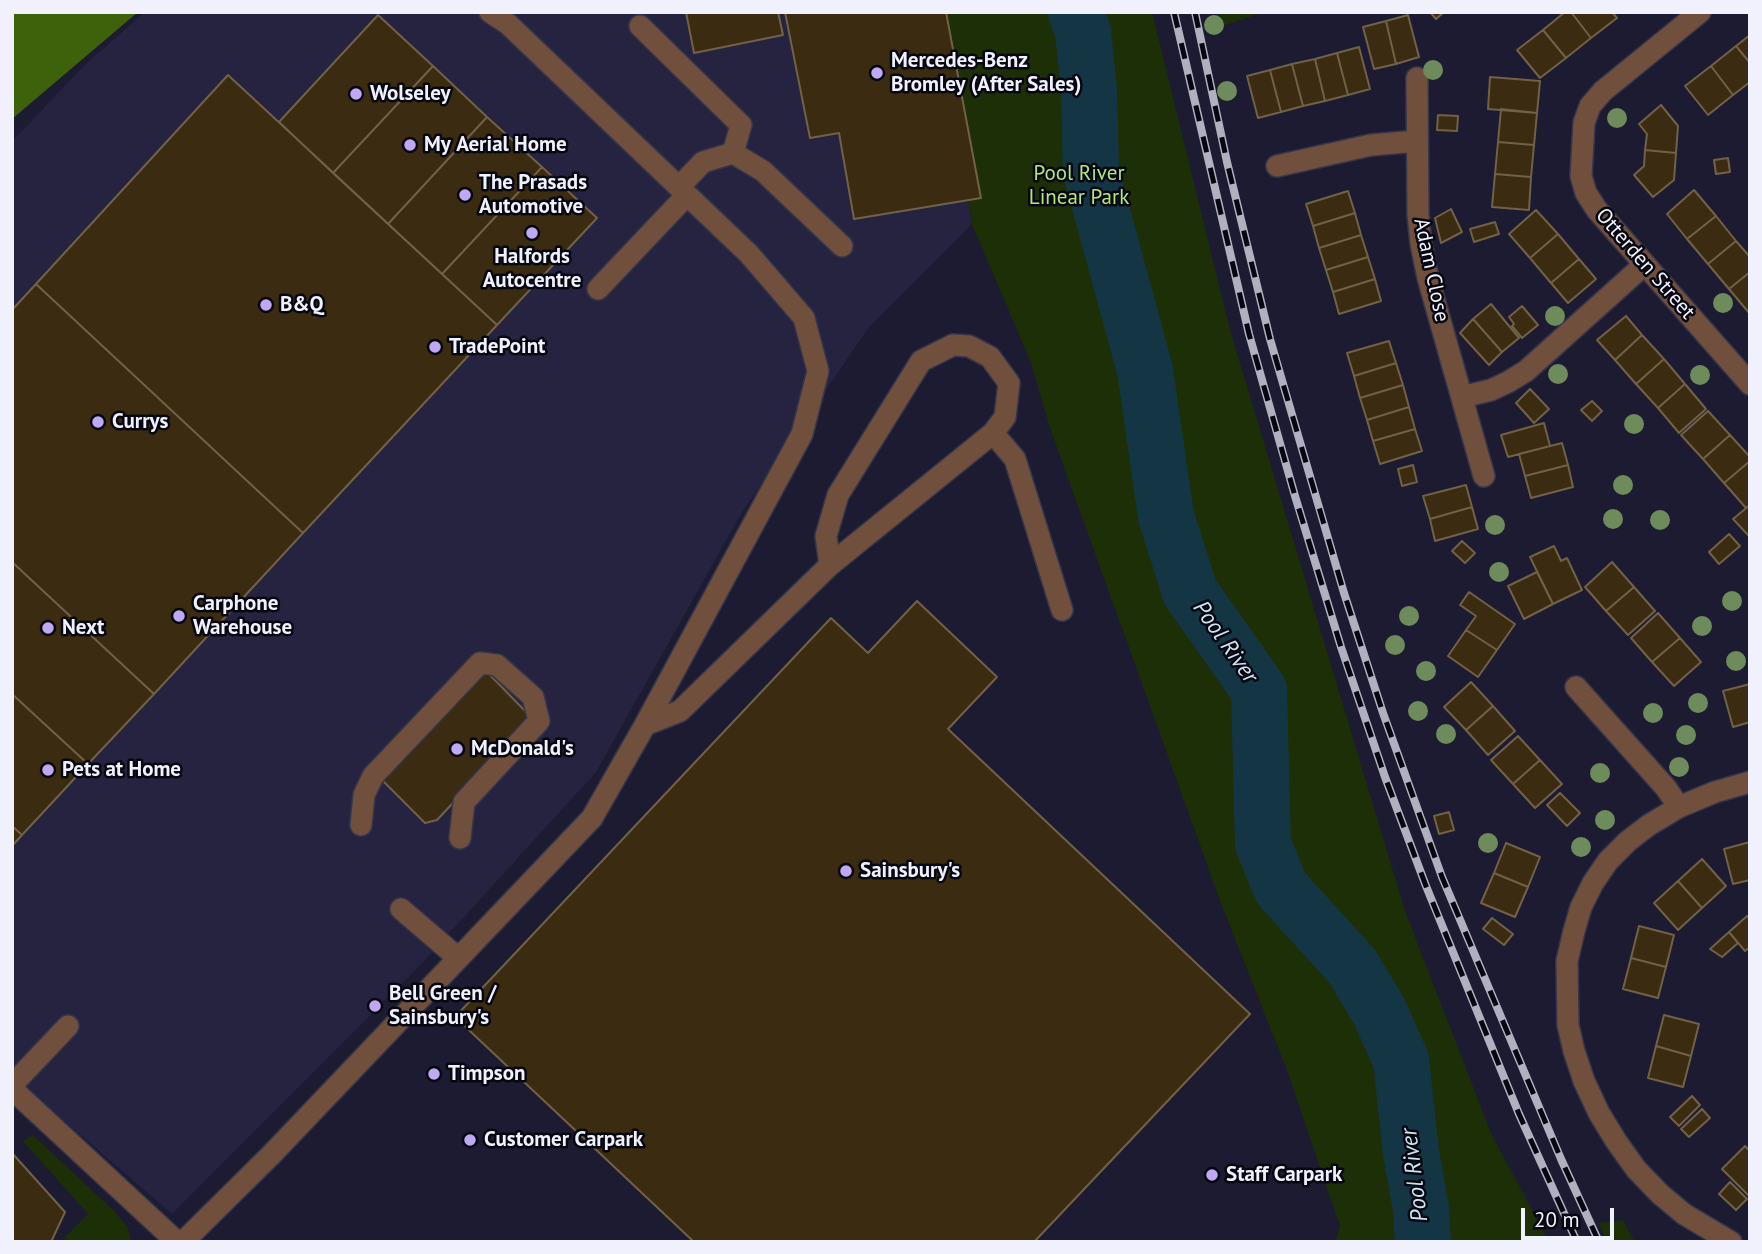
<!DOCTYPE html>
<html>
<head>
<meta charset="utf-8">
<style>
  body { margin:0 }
  #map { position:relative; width:1762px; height:1254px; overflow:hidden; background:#1c1b32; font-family:"PT Sans",sans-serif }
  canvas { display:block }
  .frame { position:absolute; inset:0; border:14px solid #f1f1fe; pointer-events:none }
  .scale { position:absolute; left:1521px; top:1208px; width:93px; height:32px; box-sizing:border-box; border:4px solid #f1f1fe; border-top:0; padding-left:9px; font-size:21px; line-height:24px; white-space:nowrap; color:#f1f1fe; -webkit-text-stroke:5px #070711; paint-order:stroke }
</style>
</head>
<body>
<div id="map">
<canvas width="1762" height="1254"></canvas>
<div class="frame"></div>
<div class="scale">20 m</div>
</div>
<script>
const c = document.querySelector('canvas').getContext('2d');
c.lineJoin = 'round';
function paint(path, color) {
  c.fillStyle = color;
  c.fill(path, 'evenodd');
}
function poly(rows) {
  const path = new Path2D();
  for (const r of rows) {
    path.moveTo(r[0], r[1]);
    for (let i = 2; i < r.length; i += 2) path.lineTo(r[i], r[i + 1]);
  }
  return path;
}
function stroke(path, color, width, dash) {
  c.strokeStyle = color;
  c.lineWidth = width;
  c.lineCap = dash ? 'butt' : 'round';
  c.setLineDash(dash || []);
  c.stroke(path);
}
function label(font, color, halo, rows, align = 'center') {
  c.font = font + ' "PT Sans",sans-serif';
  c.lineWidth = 5;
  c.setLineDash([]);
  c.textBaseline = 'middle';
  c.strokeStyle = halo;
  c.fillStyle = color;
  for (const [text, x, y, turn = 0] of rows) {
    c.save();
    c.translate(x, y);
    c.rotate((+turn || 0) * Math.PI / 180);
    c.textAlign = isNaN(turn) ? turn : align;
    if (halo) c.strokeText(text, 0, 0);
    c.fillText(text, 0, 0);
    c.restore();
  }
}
const built = poly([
  [145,12,938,12,972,224,869,327,741,514,596,772,424,961,172,1214,12,1076,12,141,88,62]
]);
const green = poly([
  [938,12,1152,12,1230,330,1405,911,1491,1133,1549,1242,1335,1242,1340,1226,1287,1070,1222,906,1051,431,1031,363,972,224],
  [1219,12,1265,12,1222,26],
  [34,1136,115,1212,128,1228,131,1242,68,1242,64,1238,88,1214,23,1141,28,1137],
  [1623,1220,1635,1242,1608,1242,1598,1223]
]);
const forest = poly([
  [12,12,138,12,12,119]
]);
const river = poly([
  [1076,12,1083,32,1089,89,1091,172,1145,370,1166,516,1190,592,1259,690,1263,844,1281,888,1352,966,1379,1011,1401,1060,1411,1152,1421,1209,1423,1242]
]);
const building = poly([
  [686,12,778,12,783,35,694,53,686,12],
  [785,12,946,12,981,198,854,219,839,133,810,138,785,12],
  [1430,12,1444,12,1436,19,1430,12],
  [1565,12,1571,12,1591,38,1566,58,1543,30,1565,12],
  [1571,12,1612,12,1617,18,1591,38,1571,12],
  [378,15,433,66,333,173,279,122,378,15],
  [1408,15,1419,57,1396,64,1386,21,1408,15],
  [1386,21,1396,64,1374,69,1363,27,1386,21],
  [1543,30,1566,58,1540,78,1517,50,1543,30],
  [1750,35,1750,63,1736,46,1750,35],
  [1736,46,1750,63,1750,82,1733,95,1711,66,1736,46],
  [1359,47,1370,89,1348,95,1337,53,1359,47],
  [1337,53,1348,95,1325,101,1315,59,1337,53],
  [1315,59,1325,101,1303,106,1292,64,1315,59],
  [1292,64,1303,106,1281,112,1270,70,1292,64],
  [433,66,487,117,388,224,333,173,433,66],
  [1711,66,1733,95,1708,115,1685,86,1711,66],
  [1270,70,1281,112,1258,118,1247,76,1270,70],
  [228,75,497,325,303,533,36,284,228,75],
  [1490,77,1540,81,1537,113,1488,109,1490,77],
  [1661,105,1678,126,1676,153,1645,150,1647,134,1639,124,1661,105],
  [1501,109,1537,113,1534,145,1498,142,1501,109],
  [1438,115,1458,116,1457,131,1437,130,1438,115],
  [487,117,542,167,442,274,388,224,487,117],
  [1498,142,1534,145,1531,177,1495,174,1498,142],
  [1645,150,1676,153,1674,180,1653,197,1634,175,1644,166,1645,150],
  [1728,158,1730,172,1716,174,1714,160,1728,158],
  [542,167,597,218,497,325,442,274,542,167],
  [1495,174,1531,177,1529,210,1492,207,1495,174],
  [1694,190,1716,216,1687,239,1667,214,1694,190],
  [1348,191,1355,213,1313,226,1306,204,1348,191],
  [1451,209,1462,232,1441,243,1435,218,1451,209],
  [1536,210,1558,234,1530,258,1509,234,1536,210],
  [1355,213,1361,235,1319,248,1313,226,1355,213],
  [1716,216,1736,241,1708,264,1687,239,1716,216],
  [1495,222,1499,234,1474,242,1470,229,1495,222],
  [1558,234,1579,259,1551,283,1530,258,1558,234],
  [1361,235,1368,257,1326,270,1319,248,1361,235],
  [1736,241,1750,257,1750,272,1729,289,1708,264,1736,241],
  [1368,257,1375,279,1333,292,1326,270,1368,257],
  [1579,259,1596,279,1568,303,1551,283,1579,259],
  [1750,272,1750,314,1729,289,1750,272],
  [1375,279,1381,301,1339,314,1333,292,1375,279],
  [36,284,303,533,154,694,12,562,12,310,36,284],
  [1491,304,1519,338,1502,352,1473,319,1491,304],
  [1522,306,1538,325,1522,338,1512,326,1514,324,1509,317,1522,306],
  [1626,316,1642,335,1615,360,1597,340,1626,316],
  [1473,319,1502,352,1489,365,1460,333,1473,319],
  [1642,335,1664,359,1636,384,1615,360,1642,335],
  [1389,341,1396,363,1354,376,1347,353,1389,341],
  [1664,359,1685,384,1658,408,1636,384,1664,359],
  [1396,363,1403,385,1360,398,1354,376,1396,363],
  [1685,384,1706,409,1679,433,1658,408,1685,384],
  [1403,385,1409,407,1367,420,1360,398,1403,385],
  [1530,389,1549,409,1534,423,1516,403,1530,389],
  [1592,401,1602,411,1592,421,1581,410,1592,401],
  [1409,407,1415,429,1373,441,1367,420,1409,407],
  [1708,411,1730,435,1703,459,1681,435,1708,411],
  [1544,423,1550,446,1508,457,1501,435,1544,423],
  [1415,429,1422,451,1380,464,1373,441,1415,429],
  [1730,435,1750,457,1750,461,1724,483,1703,459,1730,435],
  [1562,443,1568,465,1525,476,1519,454,1562,443],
  [1750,461,1750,505,1746,508,1724,483,1750,461],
  [1413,465,1417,482,1402,486,1398,469,1413,465],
  [1568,465,1573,487,1531,498,1525,476,1568,465],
  [1466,485,1472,507,1430,519,1423,496,1466,485],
  [1750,505,1750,534,1748,535,1733,519,1750,505],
  [1472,507,1478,529,1435,541,1430,519,1472,507],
  [1729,534,1740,546,1719,564,1709,552,1729,534],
  [1462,541,1475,553,1465,563,1452,551,1462,541],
  [1554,546,1561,561,1567,558,1582,590,1553,604,1530,557,1554,546],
  [12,562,154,694,88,764,12,694,12,562],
  [1612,562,1634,587,1606,611,1585,587,1612,562],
  [1537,572,1553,604,1524,619,1508,586,1537,572],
  [1634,587,1655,611,1628,635,1606,611,1634,587],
  [1469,592,1515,624,1497,650,1466,630,1476,616,1460,605,1469,592],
  [917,601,997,677,948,729,1250,1014,1034,1242,694,1242,455,1017,831,618,868,653,917,601],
  [1658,613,1680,638,1652,662,1631,638,1658,613],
  [1466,630,1497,650,1478,677,1448,656,1466,630],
  [1680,638,1701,662,1674,686,1652,662,1680,638],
  [485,670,532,718,437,820,425,823,382,780,485,670],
  [1471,682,1493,706,1466,730,1444,707,1471,682],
  [1750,684,1750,722,1733,727,1723,691,1750,684],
  [12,694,88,764,22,835,12,826,12,694],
  [1493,706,1515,731,1488,755,1466,730,1493,706],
  [1518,736,1540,760,1513,784,1491,760,1518,736],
  [1540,760,1562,784,1535,808,1513,784,1540,760],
  [1560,793,1580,813,1567,826,1547,805,1560,793],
  [1449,812,1454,830,1439,834,1434,816,1449,812],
  [12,826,22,835,12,846,12,826],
  [1750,842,1750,880,1733,884,1724,849,1750,842],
  [1506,843,1540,857,1528,887,1494,873,1506,843],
  [1702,859,1726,886,1702,908,1678,881,1702,859],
  [1494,873,1528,887,1515,917,1481,903,1494,873],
  [1678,881,1702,908,1678,930,1654,903,1678,881],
  [1747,916,1750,920,1750,947,1745,951,1729,932,1747,916],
  [1492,918,1513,934,1504,945,1483,929,1492,918],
  [1639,926,1674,935,1666,967,1631,958,1639,926],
  [1729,932,1738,943,1722,957,1710,949,1729,932],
  [1631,958,1666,967,1658,998,1623,989,1631,958],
  [1664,1015,1699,1024,1691,1056,1656,1046,1664,1015],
  [1656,1046,1691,1056,1683,1087,1648,1078,1656,1046],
  [1692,1096,1700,1105,1679,1126,1670,1117,1692,1096],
  [1702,1109,1710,1118,1689,1137,1681,1129,1702,1109],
  [1745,1146,1750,1151,1750,1193,1748,1195,1722,1169,1745,1146],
  [12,1153,65,1212,51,1242,12,1242,12,1153],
  [1730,1182,1747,1199,1736,1210,1719,1194,1730,1182]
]);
const minor = poly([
  [490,12,508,24,749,254,804,318,818,371,802,434,645,725],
  [1700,12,1603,91,1590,106,1584,123,1581,176,1586,193,1597,210,1750,384],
  [640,26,741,125,733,153],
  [1417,78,1418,215,1421,244,1428,278,1484,476],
  [1277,166,1371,145,1417,141],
  [679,187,703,162,733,153,763,171,842,246],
  [598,289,687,195],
  [1462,397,1491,390,1508,382,1526,371,1644,265],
  [993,433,1015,459,1062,610],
  [1576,687,1666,788,1679,807],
  [361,825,364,795,373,776,480,663,497,665,533,697,539,721,464,802,460,838],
  [401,909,457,957],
  [12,1085,68,1026],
  [12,1089,177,1242],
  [183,1242,272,1154,592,818,645,725,680,711,830,565,993,433,1005,417,1009,383,990,357,969,346,953,345,921,361,838,495,826,536,830,565],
  [1731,1242,1684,1214,1660,1194,1636,1169,1616,1141,1599,1113,1584,1081,1574,1051,1568,1025,1567,961,1574,931,1581,907,1593,883,1608,861,1628,841,1649,825,1679,807,1715,792,1750,782]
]);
const rail = poly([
  [1174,12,1249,334,1295,496,1341,647,1385,777,1426,886,1519,1114,1577,1242],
  [1195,12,1227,162,1270,339,1344,593,1383,713,1442,877,1561,1159,1599,1242]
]);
const trees = [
  [1214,25],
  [1433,70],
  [1227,91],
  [1617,118],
  [1723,303],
  [1555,316],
  [1558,374],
  [1700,375],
  [1634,424],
  [1623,485],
  [1613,519],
  [1660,520],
  [1495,525],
  [1499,572],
  [1732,601],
  [1409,616],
  [1702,626],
  [1395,645],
  [1736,661],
  [1426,671],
  [1698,703],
  [1418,711],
  [1653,713],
  [1446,734],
  [1686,735],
  [1679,767],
  [1600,773],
  [1605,820],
  [1488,843],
  [1581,847]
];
const markers = [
  [877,73,7,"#bfa8f4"],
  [356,94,7,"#bfa8f4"],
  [410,145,7,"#bfa8f4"],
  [465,195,7,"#bfa8f4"],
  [532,233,7,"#bfa8f4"],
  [266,305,7,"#bfa8f4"],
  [435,347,7,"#bfa8f4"],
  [98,422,7,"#bfa8f4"],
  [179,616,7,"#bfa8f4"],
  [48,628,7,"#bfa8f4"],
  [457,749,7,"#bfa8f4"],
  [48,770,7,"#bfa8f4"],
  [846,871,7,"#bfa8f4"],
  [375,1006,7,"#bfa8f4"],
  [434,1074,7,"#bfa8f4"],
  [470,1140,7,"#bfa8f4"],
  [1212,1175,7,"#bfa8f4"]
];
const poiNames = [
  ["Mercedes-Benz",891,61],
  ["Bromley (After Sales)",891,85],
  ["Wolseley",370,94],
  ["My Aerial Home",424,145],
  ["The Prasads",479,183],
  ["Automotive",479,207],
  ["Halfords",532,257,"center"],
  ["Autocentre",532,281,"center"],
  ["B&Q",280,305],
  ["TradePoint",449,347],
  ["Currys",112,422],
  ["Carphone",193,604],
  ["Warehouse",193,628],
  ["Next",62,628],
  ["McDonald's",471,749],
  ["Pets at Home",62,770],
  ["Sainsbury's",860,871],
  ["Bell Green /",389,994],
  ["Sainsbury's",389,1018],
  ["Timpson",448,1074],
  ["Customer Carpark",484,1140],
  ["Staff Carpark",1226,1175]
];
const parkNames = [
  ["Pool River",1079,174],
  ["Linear Park",1079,198]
];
const streetNames = [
  ["Otterden Street",1645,264,49],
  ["Adam Close",1431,270,78]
];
const waterNames = [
  ["Pool River",1225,642,55],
  ["Pool River",1415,1175,-97]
];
paint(built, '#252340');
paint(green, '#1d2f07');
paint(forest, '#3e620c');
stroke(river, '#143644', 56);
paint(building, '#3a2b11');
stroke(building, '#716146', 2);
stroke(minor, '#36354a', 24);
stroke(minor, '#704f3d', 21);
stroke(rail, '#b0b0c0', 8);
stroke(rail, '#070711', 5, [16]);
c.fillStyle = '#6d8b5b';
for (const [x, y] of trees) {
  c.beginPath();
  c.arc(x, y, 10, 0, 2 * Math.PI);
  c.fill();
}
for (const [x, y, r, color] of markers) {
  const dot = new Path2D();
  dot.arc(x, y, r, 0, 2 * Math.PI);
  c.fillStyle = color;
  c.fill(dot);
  stroke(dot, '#070711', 2.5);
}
label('bold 21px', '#f1f1fe', '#070711', poiNames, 'left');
label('21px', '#b0e67c', '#070711', parkNames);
label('21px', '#f1f1fe', '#070711', streetNames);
label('italic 23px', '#cde4f0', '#070711', waterNames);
</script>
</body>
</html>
